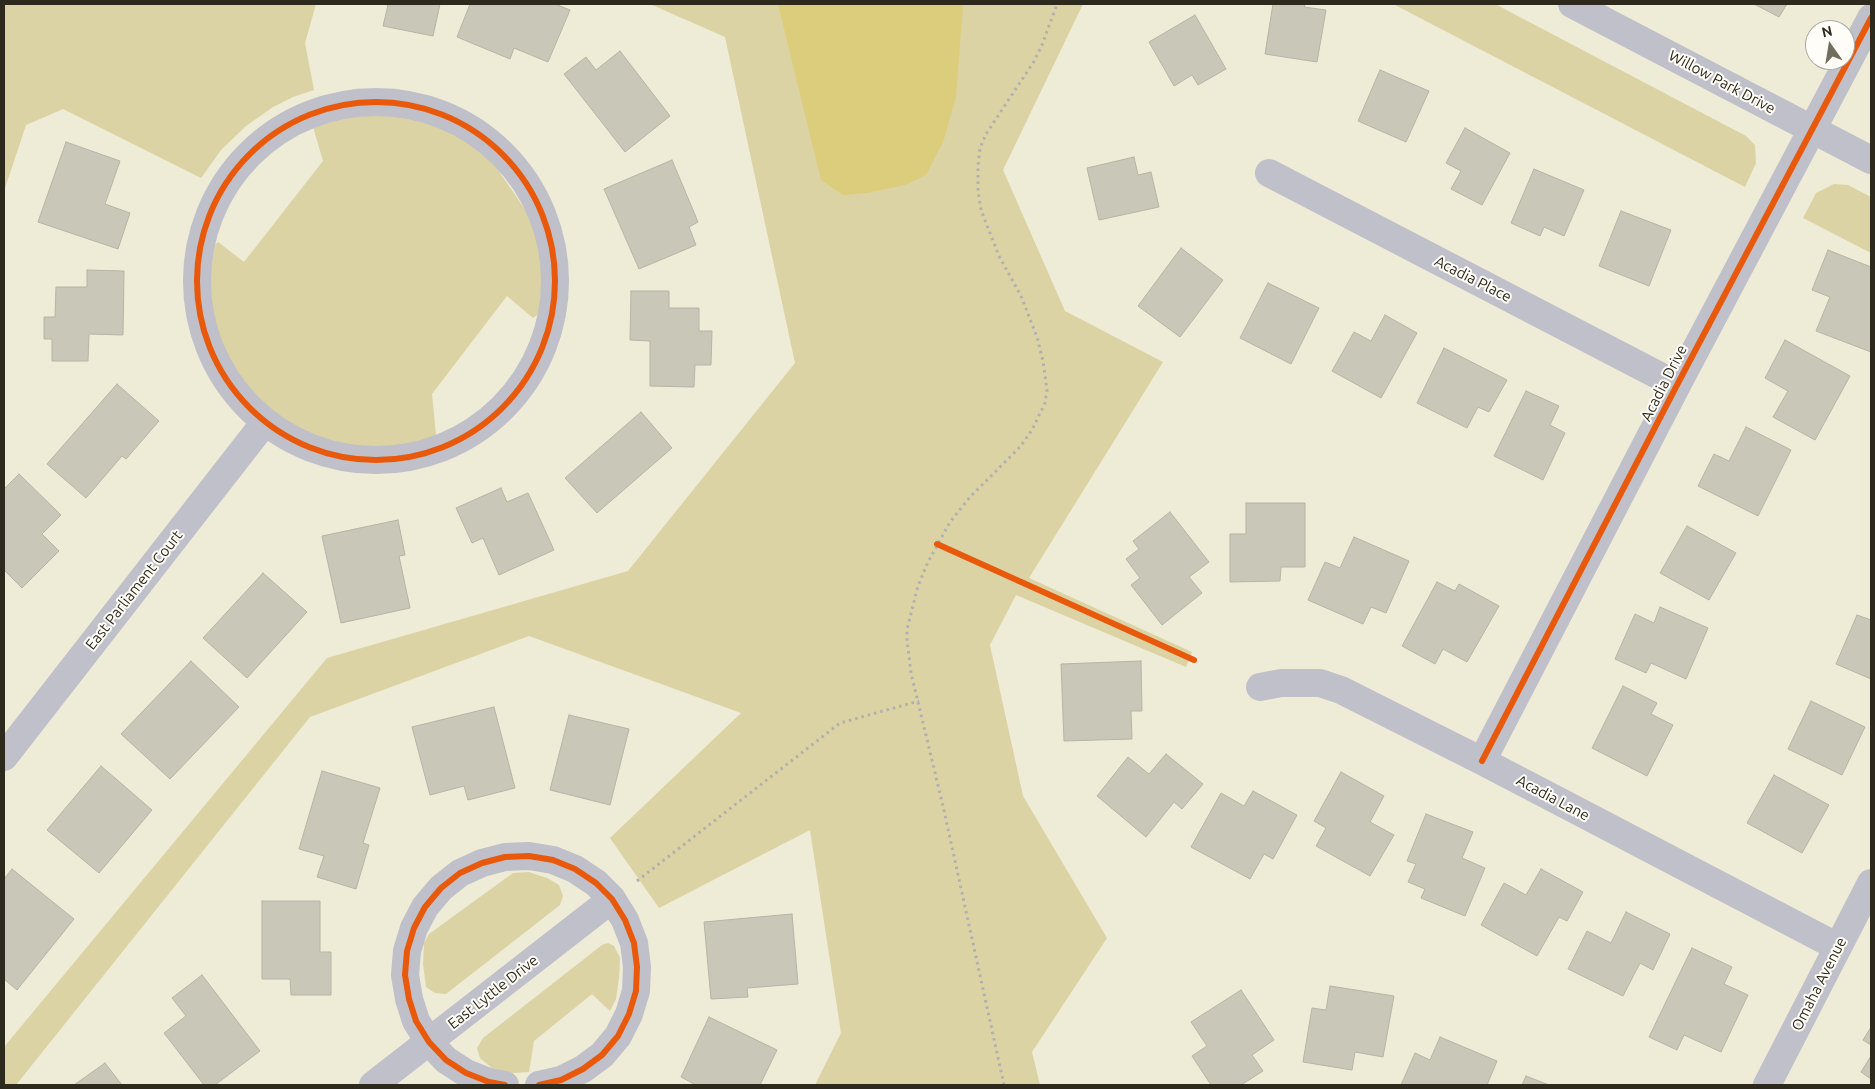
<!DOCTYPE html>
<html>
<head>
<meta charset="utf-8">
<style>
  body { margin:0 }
  #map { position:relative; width:1875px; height:1089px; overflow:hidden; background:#eeebd7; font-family:Ubuntu,sans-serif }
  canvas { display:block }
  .frame { position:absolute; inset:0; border:5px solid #2d2a1d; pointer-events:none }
  .north { position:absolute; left:1805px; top:20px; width:50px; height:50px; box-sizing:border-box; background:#fffdf7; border:1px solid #aba9a0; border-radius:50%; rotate:347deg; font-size:14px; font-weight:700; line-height:20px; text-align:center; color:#2d2a1d }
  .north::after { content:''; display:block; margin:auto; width:18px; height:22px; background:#716e5e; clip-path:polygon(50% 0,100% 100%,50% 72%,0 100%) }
</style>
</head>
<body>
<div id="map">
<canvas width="1875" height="1089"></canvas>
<div class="frame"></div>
<div class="north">N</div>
</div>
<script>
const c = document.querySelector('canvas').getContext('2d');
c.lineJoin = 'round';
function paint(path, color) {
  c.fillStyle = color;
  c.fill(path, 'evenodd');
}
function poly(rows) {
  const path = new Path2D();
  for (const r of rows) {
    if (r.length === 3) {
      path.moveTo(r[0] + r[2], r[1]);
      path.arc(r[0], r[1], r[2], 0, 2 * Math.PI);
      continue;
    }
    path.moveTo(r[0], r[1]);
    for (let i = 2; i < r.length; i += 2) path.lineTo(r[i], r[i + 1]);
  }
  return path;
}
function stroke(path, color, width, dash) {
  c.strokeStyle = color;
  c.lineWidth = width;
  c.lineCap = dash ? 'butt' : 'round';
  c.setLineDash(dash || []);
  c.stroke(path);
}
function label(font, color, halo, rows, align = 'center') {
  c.font = font + ' Ubuntu,sans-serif';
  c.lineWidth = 4;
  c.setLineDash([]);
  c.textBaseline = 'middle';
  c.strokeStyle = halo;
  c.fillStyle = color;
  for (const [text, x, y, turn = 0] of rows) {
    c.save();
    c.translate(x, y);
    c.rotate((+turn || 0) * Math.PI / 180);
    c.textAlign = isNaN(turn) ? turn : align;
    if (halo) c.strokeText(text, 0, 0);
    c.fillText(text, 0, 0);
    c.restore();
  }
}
const green = poly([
  [4,4,316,4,305,43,314,90,293,97,273,107,246,126,221,150,201,178,63,109,26,125,4,191],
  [650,4,1083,4,1003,170,1065,311,1163,362,1029,578,1192,652,1186,667,1016,595,990,645,1023,796,1107,938,1032,1052,1040,1085,815,1085,841,1033,810,830,659,908,610,838,741,713,529,636,310,717,16,1085,4,1085,4,1047,327,658,628,571,795,363,725,37],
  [1393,4,1495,4,1746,136,1755,145,1756,163,1745,187],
  [380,114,409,116,451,131,475,145,492,161,526,211,537,237,543,267,545,295,541,312,533,318,507,296,432,394,436,435,428,440,409,445,381,447,352,446,323,441,288,424,267,409,245,385,223,349,210,318,206,280,206,255,211,248,218,242,244,262,323,161,313,127,323,121],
  [1834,184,1848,185,1871,197,1871,253,1803,218,1816,193],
  [529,872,547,878,559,885,563,896,560,905,446,994,435,993,426,987,423,964,424,943,429,934,513,873],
  [608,943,614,946,620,958,619,978,616,999,610,1011,592,994,534,1041,529,1072,513,1073,493,1069,480,1058,477,1048,483,1038,602,945]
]);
const water = poly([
  [778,4,963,4,956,97,943,142,926,175,905,185,867,193,843,195,821,180]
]);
const building = poly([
  [382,4,440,4,433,36,383,26,388,5,382,4],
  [470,4,555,4,570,10,548,62,514,48,510,59,457,37,470,4],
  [1273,4,1305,4,1304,7,1326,10,1317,62,1265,54,1273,4],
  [1754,4,1787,4,1779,17,1754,4],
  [1195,15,1226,69,1198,85,1192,75,1174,86,1149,42,1195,15],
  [620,51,670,116,625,152,564,74,586,57,596,70,620,51],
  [1380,70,1429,91,1406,142,1358,121,1380,70],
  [1465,128,1510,153,1482,205,1451,189,1461,171,1446,163,1465,128],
  [66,142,120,161,105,204,130,213,118,249,38,222,66,142],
  [1134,157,1138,175,1151,172,1159,207,1099,220,1087,168,1134,157],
  [672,160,698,222,689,227,696,245,639,269,604,189,672,160],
  [1534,169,1584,190,1564,236,1544,227,1540,236,1511,223,1534,169],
  [1621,211,1671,230,1649,286,1599,266,1621,211],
  [1181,248,1223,280,1180,337,1138,306,1181,248],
  [1828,250,1871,267,1871,352,1816,331,1830,297,1812,290,1828,250],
  [87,270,124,271,123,335,89,334,88,361,52,361,52,339,44,339,44,317,55,317,56,287,87,287,87,270],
  [1268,283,1319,308,1291,364,1240,338,1268,283],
  [631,291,669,291,669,308,699,308,699,331,712,331,711,365,695,365,694,387,650,386,650,341,630,340,631,291],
  [1385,315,1417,333,1381,398,1332,371,1354,332,1371,341,1385,315],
  [1785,340,1850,376,1815,440,1773,417,1788,391,1765,378,1785,340],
  [1444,348,1507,380,1489,412,1478,407,1467,428,1417,403,1444,348],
  [117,384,159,421,126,459,122,456,86,498,47,464,117,384],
  [1526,391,1559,406,1550,425,1565,433,1543,480,1494,456,1526,391],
  [641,412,672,448,597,513,565,478,641,412],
  [1746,427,1791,450,1758,516,1698,486,1714,454,1729,461,1746,427],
  [19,474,61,515,42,534,59,551,22,588,4,570,4,489,19,474],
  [501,488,507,502,528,493,554,550,499,575,483,538,472,543,456,508,501,488],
  [1246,503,1305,503,1305,567,1281,567,1280,581,1230,582,1230,534,1246,534,1246,503],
  [1170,512,1209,562,1189,577,1202,593,1162,625,1131,585,1140,578,1126,559,1139,549,1133,541,1170,512],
  [398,520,405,555,399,556,410,608,341,623,322,536,398,520],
  [1687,526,1736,553,1709,600,1660,573,1687,526],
  [1354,537,1409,561,1386,613,1371,607,1363,624,1308,600,1325,562,1340,568,1354,537],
  [263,573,307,612,247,678,203,638,263,573],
  [1437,582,1455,591,1459,584,1499,606,1467,662,1443,649,1435,664,1402,646,1437,582],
  [1660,607,1708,628,1686,679,1651,663,1646,673,1615,659,1635,614,1654,623,1660,607],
  [1857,615,1871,620,1871,679,1836,664,1857,615],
  [191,661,239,707,170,779,121,734,191,661],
  [1141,661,1142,711,1131,711,1132,739,1064,741,1061,664,1141,661],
  [1623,686,1657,703,1651,714,1673,725,1647,776,1592,748,1623,686],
  [1811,701,1865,727,1842,775,1788,749,1811,701],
  [494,707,515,788,468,800,464,786,430,795,412,727,494,707],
  [569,715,629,729,610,805,550,790,569,715],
  [1166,754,1203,784,1182,809,1174,802,1146,837,1097,796,1128,757,1149,774,1166,754],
  [101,766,152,810,99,873,47,830,101,766],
  [322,771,380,788,363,843,369,845,356,889,317,877,324,856,299,849,322,771],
  [1341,772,1384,796,1370,822,1394,835,1370,876,1316,846,1326,828,1314,821,1341,772],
  [1774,775,1829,805,1802,853,1747,823,1774,775],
  [1253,791,1297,815,1273,859,1264,854,1250,879,1191,847,1221,793,1244,806,1253,791],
  [1426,814,1473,832,1462,858,1485,868,1465,916,1421,898,1425,889,1408,882,1416,864,1407,861,1426,814],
  [12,869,74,919,17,990,4,979,4,879,12,869],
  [1541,869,1583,892,1567,921,1559,917,1537,956,1481,925,1504,883,1526,895,1541,869],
  [262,901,320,901,320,952,331,952,331,995,291,995,290,979,262,979,262,901],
  [1626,912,1670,934,1653,970,1640,963,1623,996,1568,969,1587,931,1611,943,1626,912],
  [792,914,798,984,747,988,748,997,711,999,704,922,792,914],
  [1692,948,1732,967,1724,984,1748,995,1721,1052,1684,1035,1677,1050,1649,1037,1692,948],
  [202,975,260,1051,215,1085,204,1085,164,1033,186,1016,172,998,202,975],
  [1330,986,1394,996,1383,1057,1355,1052,1352,1070,1303,1062,1312,1008,1326,1010,1330,986],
  [1241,990,1274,1040,1252,1055,1263,1071,1241,1085,1211,1085,1192,1056,1207,1046,1191,1022,1241,990],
  [709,1017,777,1050,760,1085,696,1085,681,1077,709,1017],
  [1871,1027,1871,1045,1863,1040,1871,1027],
  [1440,1037,1497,1061,1487,1085,1401,1085,1415,1053,1430,1060,1440,1037],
  [1871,1056,1871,1079,1861,1072,1871,1056],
  [105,1063,122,1085,74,1085,105,1063],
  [1526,1076,1549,1085,1522,1085,1526,1076]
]);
const path = poly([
  [937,544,1194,660],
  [637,881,840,723,919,701],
  [1004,1085,943,806,911,673,907,640,907,629,918,586,928,562,950,522,970,497,1020,447,1032,430,1045,403,1047,390,1043,361,1037,337,1021,296,999,256,981,210,978,191,978,166,980,148,986,134,1033,63,1042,45,1057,4]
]);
const minor = poly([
  [1572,4,1871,160],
  [376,281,179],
  [1269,173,1677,385],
  [1260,687,1281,683,1320,683,1341,690,1482,761,1838,947],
  [4,757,265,422],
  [1482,761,1677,385,1871,18],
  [373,1085,612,899],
  [505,1085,489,1082,466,1073,446,1060,429,1042,416,1021,409,999,405,975,407,951,414,928,425,907,441,888,460,873,482,863,505,857,529,856,553,860,575,869,596,883,612,899,625,920,634,943,637,967,636,991,629,1014,618,1036,602,1055,583,1069,561,1080,539,1085],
  [1767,1085,1871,883]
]);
const cycleway = poly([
  [376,281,179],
  [937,544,1194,660],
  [1482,761,1677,385,1871,18],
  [505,1085,489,1082,466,1073,446,1060,429,1042,416,1021,409,999,405,975,407,951,414,928,425,907,441,888,460,873,482,863,505,857,529,856,553,860,575,869,596,883,612,899,625,920,634,943,637,967,636,991,629,1014,618,1036,602,1055,583,1069,561,1080,539,1085]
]);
const streetNames = [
  ["Willow Park Drive",1722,82,28],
  ["Acadia Place",1473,279,27],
  ["Acadia Drive",1664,383,-63],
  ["East Parliament Court",134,590,-52],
  ["Acadia Lane",1553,798,28],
  ["Omaha Avenue",1819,984,-63],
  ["East Lyttle Drive",493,992,-38]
];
paint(green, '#dbd3a3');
paint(water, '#dbcd7c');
paint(building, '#c9c7b8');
stroke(building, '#b6b4a4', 1);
stroke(path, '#b0b0b1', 3, [2.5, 4]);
stroke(minor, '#bfc0c9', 28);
stroke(cycleway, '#e8590c', 6);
label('15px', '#2d2a1d', '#fffdf7', streetNames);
</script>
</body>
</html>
